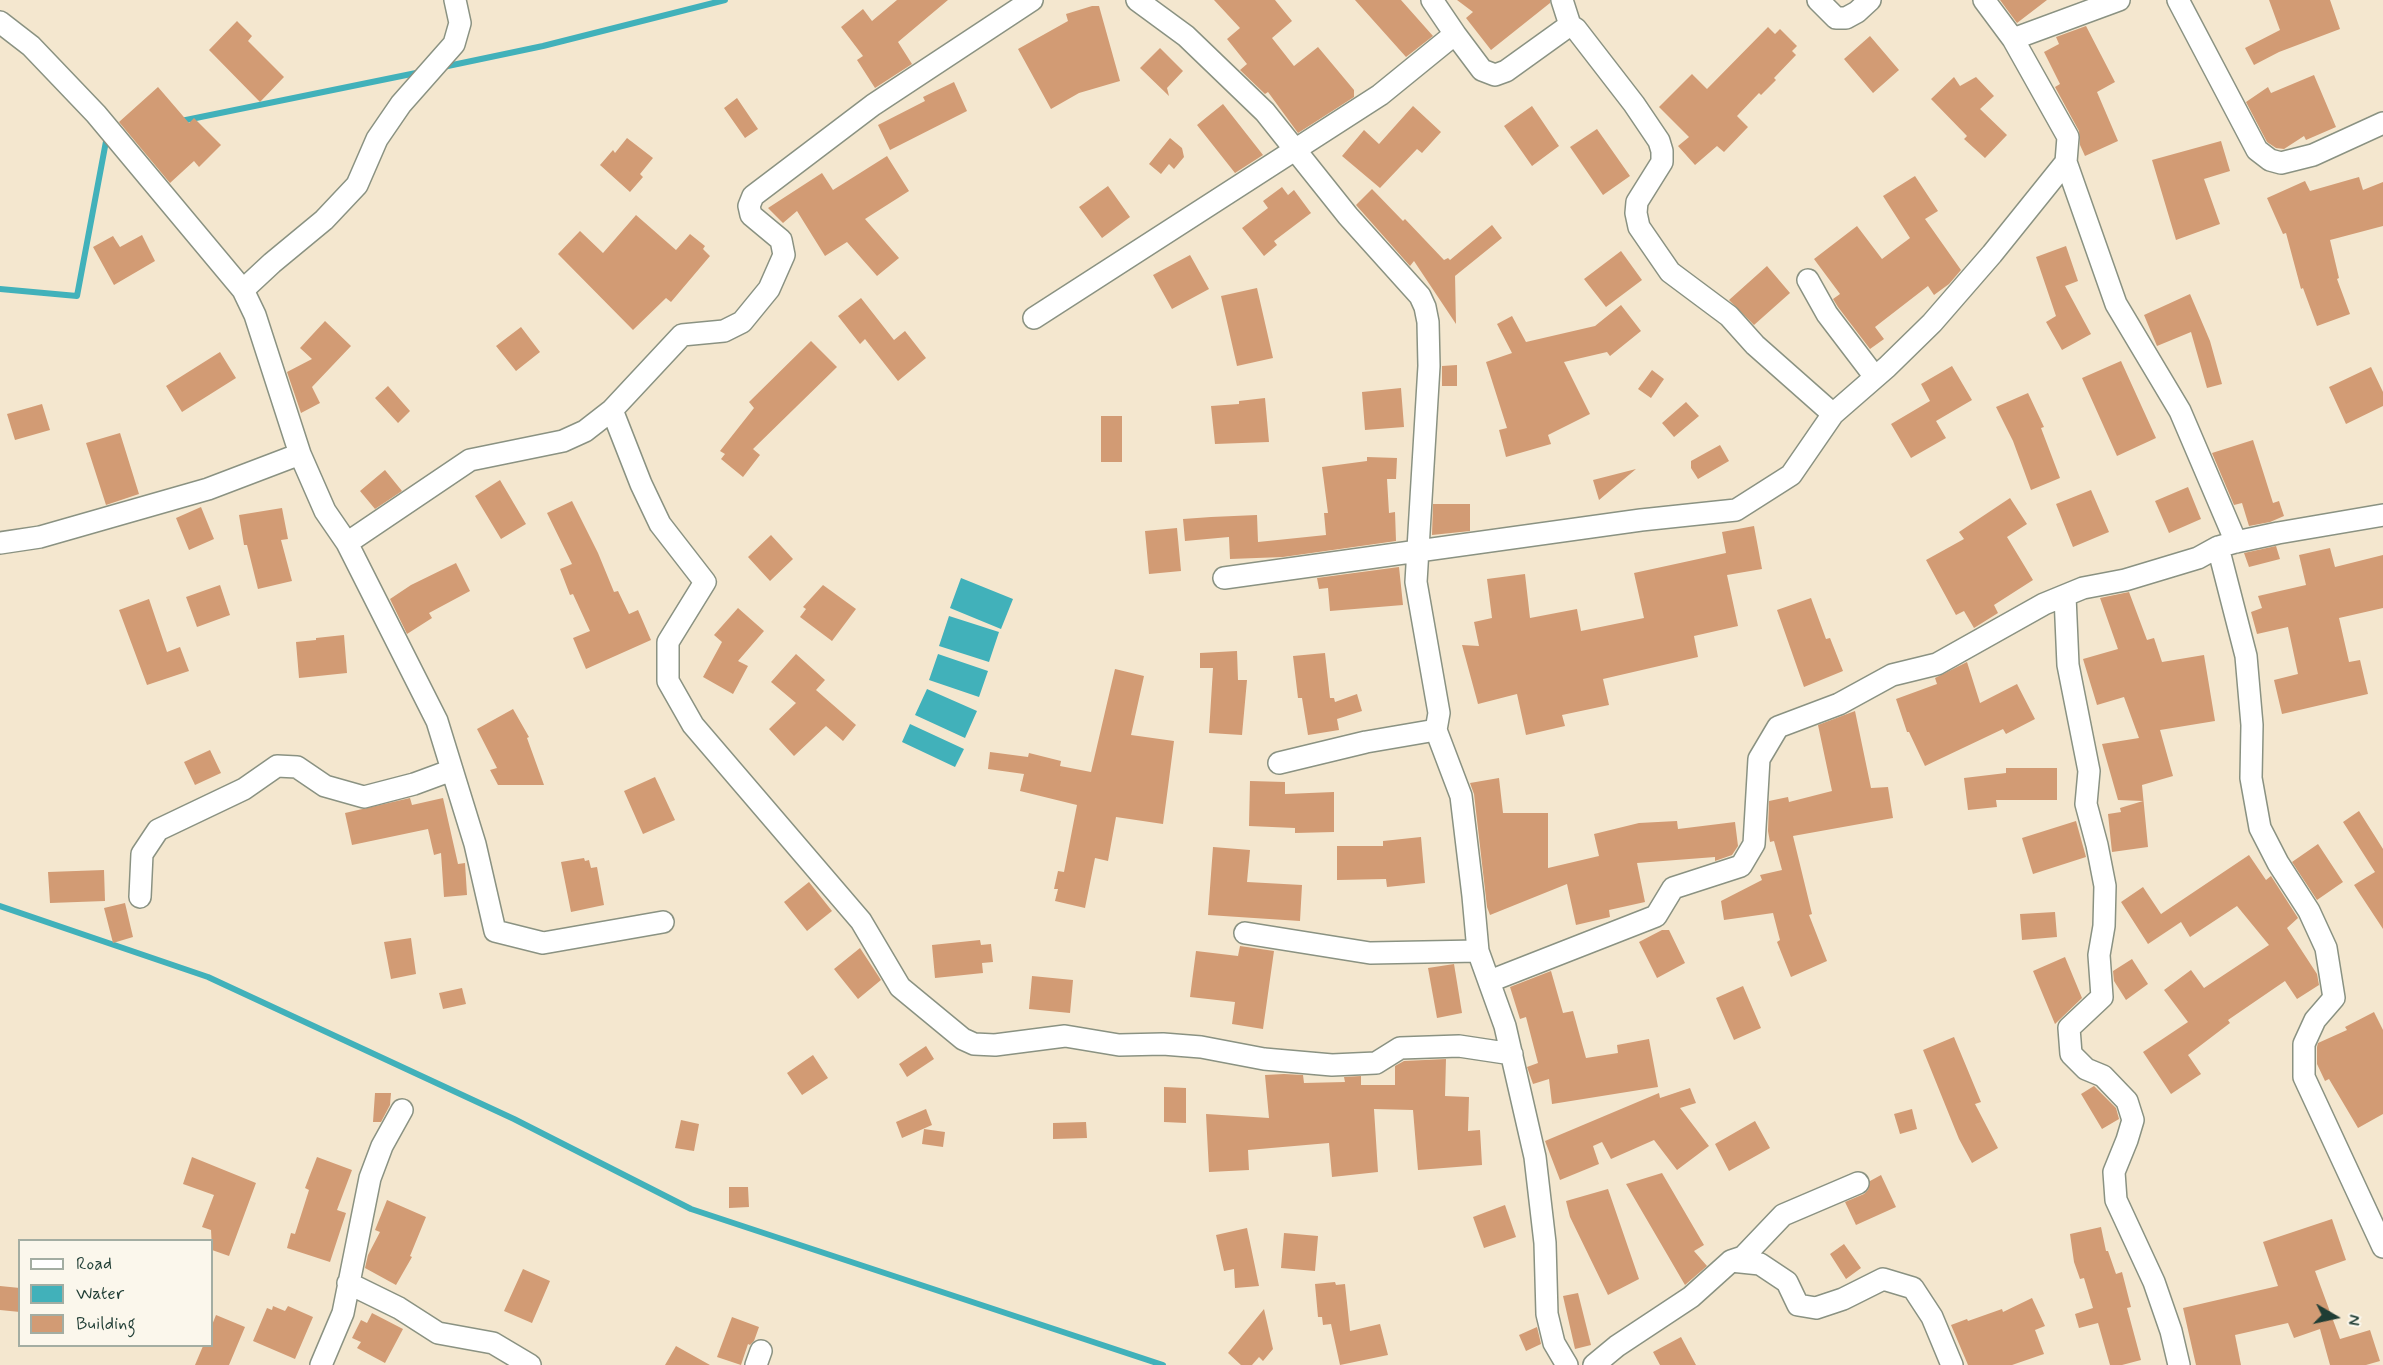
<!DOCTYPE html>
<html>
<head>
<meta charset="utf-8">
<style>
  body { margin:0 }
  #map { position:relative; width:2383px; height:1365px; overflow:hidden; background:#f4e7cf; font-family:Mynerve,sans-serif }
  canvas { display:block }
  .legend { position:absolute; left:18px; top:1239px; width:195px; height:108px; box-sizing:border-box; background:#fbf7ec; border:2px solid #a3ada2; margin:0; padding:8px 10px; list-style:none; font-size:18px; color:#1f3d34 }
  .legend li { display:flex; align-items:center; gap:12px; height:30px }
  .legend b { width:30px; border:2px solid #a3ada2 }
  .north { position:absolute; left:2305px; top:1287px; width:60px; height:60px; -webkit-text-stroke:4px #fbf7ec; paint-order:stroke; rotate:99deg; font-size:16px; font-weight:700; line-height:24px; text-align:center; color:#1f3d34 }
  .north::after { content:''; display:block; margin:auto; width:21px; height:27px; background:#1f3d34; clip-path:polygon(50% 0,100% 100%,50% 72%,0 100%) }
</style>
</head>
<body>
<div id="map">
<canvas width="2383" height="1365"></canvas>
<ul class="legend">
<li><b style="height:8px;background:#fff"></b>Road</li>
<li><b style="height:16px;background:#41b1ba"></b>Water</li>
<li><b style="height:16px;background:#d29b74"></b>Building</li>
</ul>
<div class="north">N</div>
</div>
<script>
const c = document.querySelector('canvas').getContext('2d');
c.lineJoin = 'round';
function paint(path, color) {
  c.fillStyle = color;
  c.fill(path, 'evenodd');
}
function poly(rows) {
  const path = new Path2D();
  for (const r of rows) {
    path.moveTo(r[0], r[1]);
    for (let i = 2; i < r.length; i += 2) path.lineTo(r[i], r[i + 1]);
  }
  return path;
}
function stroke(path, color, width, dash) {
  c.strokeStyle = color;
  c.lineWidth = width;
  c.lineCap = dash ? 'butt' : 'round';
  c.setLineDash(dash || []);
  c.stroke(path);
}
const water = poly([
  [961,578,1013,599,1001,629,950,608],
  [949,616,999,632,989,662,939,646],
  [938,654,988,671,979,697,929,680],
  [927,689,977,711,965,738,915,715],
  [910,724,964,749,955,767,902,742]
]);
const stream = poly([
  [443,67,543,46,725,0],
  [181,121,421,72],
  [0,289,77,296,107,136],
  [0,906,208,977,514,1119,691,1209,1163,1365]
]);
const building = poly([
  [897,0,948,0,898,42,912,64,875,88,857,60,863,56,841,27,863,9,872,21],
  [1214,0,1275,0,1292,21,1272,38,1294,66,1318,47,1354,90,1354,97,1298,133,1268,92,1265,94,1240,70,1247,64,1227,39,1240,28],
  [1355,0,1401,0,1433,36,1406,57],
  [1457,0,1550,0,1550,3,1491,50,1466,18,1473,12],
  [2000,0,2047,0,2017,23],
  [2269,0,2330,0,2340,29,2279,52,2254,65,2245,48,2280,30],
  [1092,6,1099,6,1120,81,1079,93,1051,109,1018,49,1068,21,1066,14],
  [237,21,252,36,248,41,284,77,260,102,209,50],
  [2086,26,2115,82,2097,92,2118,141,2085,156,2080,145,2079,131,2055,87,2060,84,2044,52,2059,44,2056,37],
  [1768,27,1775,34,1780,29,1797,46,1792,51,1796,55,1774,78,1776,80,1761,95,1759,93,1737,116,1748,127,1724,152,1717,146,1695,165,1678,146,1689,137,1659,107,1692,74,1707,89],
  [1870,36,1899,70,1873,93,1844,59],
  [1160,48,1183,71,1167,88,1169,96,1140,68],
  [2314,75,2336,127,2306,140,2304,136,2284,149,2276,148,2267,142,2246,102,2268,87,2271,93],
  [1954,77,1960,86,1976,77,1994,96,1980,109,2007,135,1985,158,1964,139,1967,136,1931,99],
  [954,82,967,111,890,150,878,125,925,101,923,97],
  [158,87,189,123,194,118,221,145,199,167,194,161,170,183,119,122],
  [737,98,758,129,745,138,724,108],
  [1223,104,1263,155,1235,173,1197,125],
  [1413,106,1441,132,1422,153,1417,149,1380,188,1342,156,1364,130,1379,144],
  [1532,106,1559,146,1532,166,1504,126],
  [1597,129,1630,176,1603,195,1570,147],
  [627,138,653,158,640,174,643,177,630,192,600,165,613,150,615,153],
  [1170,138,1182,148,1184,157,1174,169,1169,164,1161,174,1149,164],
  [2221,141,2230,171,2204,179,2220,224,2176,240,2152,160],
  [887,156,909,191,865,219,899,258,877,276,847,242,825,256,797,211,783,223,768,208,822,173,833,190],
  [1915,176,1938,211,1925,219,1961,270,1949,284,1934,295,1928,286,1875,327,1884,339,1870,349,1838,307,1833,299,1840,294,1814,259,1857,226,1882,259,1910,238,1883,196],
  [2359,177,2363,190,2383,182,2383,226,2330,240,2339,278,2337,279,2350,314,2317,326,2303,288,2301,289,2286,233,2283,234,2267,198,2305,181,2310,191],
  [1108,186,1130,217,1102,238,1079,207],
  [1282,187,1288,195,1294,190,1311,213,1274,241,1277,245,1264,256,1242,228,1268,208,1263,201],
  [1372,189,1403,221,1405,219,1444,260,1448,258,1450,260,1492,225,1502,238,1455,276,1455,274,1456,324,1414,261,1410,266,1356,205],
  [636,215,676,250,690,234,705,246,703,249,710,256,671,302,666,298,633,330,558,254,580,231,603,253],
  [142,235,155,261,114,285,93,247,113,236,120,247],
  [2066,246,2078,281,2065,286,2091,334,2062,350,2046,322,2056,316,2036,257],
  [1621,251,1642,280,1606,307,1584,279],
  [1190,255,1209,289,1172,309,1153,275],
  [1767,266,1790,293,1754,325,1729,300],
  [1257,288,1273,358,1237,366,1221,296],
  [2190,294,2210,341,2222,384,2207,388,2191,332,2157,346,2144,315],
  [861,298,894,340,905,331,926,358,898,381,865,339,860,344,838,316],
  [1621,305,1641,331,1610,356,1607,352,1564,362,1590,414,1548,435,1551,444,1506,457,1499,430,1507,428,1486,362,1512,353,1497,324,1512,316,1526,342,1595,326],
  [325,321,351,346,312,387,320,403,301,413,287,372,312,359,300,348],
  [521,327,540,352,516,371,496,346],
  [811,341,837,367,753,449,760,455,743,477,721,459,725,454,720,451,754,408,749,402],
  [220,352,236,378,182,412,166,386],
  [2121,361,2156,438,2117,456,2082,378],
  [1457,365,1457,386,1442,386,1442,366],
  [1952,366,1972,400,1936,421,1946,438,1911,458,1891,424,1930,401,1921,384],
  [2371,367,2383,392,2383,406,2346,424,2329,387],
  [1652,370,1664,379,1651,398,1638,389],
  [388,386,410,411,398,423,375,398],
  [1401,388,1404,427,1365,430,1362,392],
  [2028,393,2044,427,2041,428,2060,478,2031,490,2013,441,1996,407],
  [1265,398,1269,442,1215,444,1211,406,1239,404,1239,401],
  [1686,402,1699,416,1674,437,1662,423],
  [42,404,50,430,15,440,7,414],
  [1101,416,1122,416,1122,462,1101,462],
  [120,433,139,494,106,505,86,443],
  [2253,440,2273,503,2279,501,2284,516,2270,522,2249,526,2242,503,2234,505,2212,453],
  [1720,445,1729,461,1698,479,1691,468,1691,461],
  [1367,457,1397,458,1396,479,1387,479,1389,513,1395,512,1396,541,1283,557,1230,559,1229,537,1185,541,1183,519,1211,517,1257,515,1258,542,1326,535,1324,513,1328,513,1322,467,1367,461],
  [1636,469,1599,500,1593,480],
  [385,470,402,491,375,509,360,491],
  [500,480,526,524,501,539,475,496],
  [2188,487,2201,519,2169,533,2155,501],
  [2091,490,2109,532,2073,547,2056,504],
  [2010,498,2027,524,2007,537,2033,580,1994,605,1998,613,1974,628,1964,611,1956,615,1926,560,1964,539,1959,532],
  [572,501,598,553,614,592,618,591,629,614,638,610,651,640,586,669,573,638,590,631,573,594,570,595,560,569,572,564,547,513],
  [1433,504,1470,504,1470,531,1432,535],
  [201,507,214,539,189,550,176,518],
  [282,508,288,539,281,540,292,581,258,589,247,545,244,545,239,515],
  [1754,526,1762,569,1727,575,1738,626,1694,636,1698,657,1603,679,1609,705,1562,715,1565,726,1526,735,1517,694,1478,704,1462,645,1479,646,1474,622,1492,618,1487,579,1525,574,1530,618,1577,609,1581,631,1644,618,1634,573,1726,553,1722,532],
  [1177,528,1181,571,1149,574,1145,531],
  [771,535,793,559,770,581,748,557],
  [2276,546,2280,559,2249,567,2244,553],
  [2330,548,2335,567,2383,555,2383,608,2339,618,2349,662,2360,660,2368,694,2282,714,2274,680,2298,674,2288,627,2257,634,2251,612,2262,608,2258,596,2306,585,2299,555],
  [456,563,470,591,429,613,432,618,407,634,390,599,411,585],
  [1399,567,1403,605,1330,611,1328,588,1319,589,1317,578],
  [220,585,230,615,197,627,186,597],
  [823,585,856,609,832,641,800,617,806,609,803,607],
  [2129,592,2147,640,2154,638,2162,662,2204,655,2215,721,2160,730,2173,776,2142,785,2148,847,2112,852,2108,814,2121,812,2120,808,2143,801,2118,800,2102,744,2139,738,2124,697,2097,705,2083,659,2118,649,2100,598],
  [1811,598,1826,639,1830,638,1843,671,1804,687,1777,610],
  [149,599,167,652,180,647,189,671,147,685,119,610],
  [738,608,764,631,738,661,748,666,733,694,703,677,722,642,714,635],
  [344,635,347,673,299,678,296,642,316,640,316,638],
  [1237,651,1238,680,1247,680,1242,735,1209,733,1213,668,1200,668,1200,653],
  [1325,653,1330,698,1334,698,1335,702,1357,694,1362,711,1337,719,1339,730,1308,735,1302,698,1298,698,1293,656],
  [796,654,825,680,816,690,856,725,843,741,826,726,794,756,769,729,796,703,771,682],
  [1967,662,1980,703,2017,684,2035,719,2006,734,2003,729,1925,766,1909,732,1907,732,1896,699,1937,684,1935,678],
  [1115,669,1144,676,1131,735,1174,741,1168,787,1163,824,1116,817,1108,861,1095,858,1085,908,1055,901,1058,889,1054,889,1058,871,1064,872,1077,805,1020,791,1024,774,988,769,990,752,1028,757,1029,753,1061,761,1060,766,1091,772],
  [513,709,529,737,527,738,544,785,498,785,490,770,497,768,477,729],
  [1855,711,1871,788,1888,787,1893,818,1793,836,1812,914,1809,915,1827,961,1791,977,1777,942,1780,940,1773,913,1724,920,1721,901,1762,880,1760,875,1782,870,1774,841,1770,842,1768,831,1769,801,1788,797,1789,802,1832,791,1818,725],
  [210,750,221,773,195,785,184,762],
  [2006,768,2057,768,2057,800,1996,800,1997,807,1968,810,1964,778,2006,773],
  [655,777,675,820,643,834,624,791],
  [1499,778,1503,813,1548,813,1548,868,1599,856,1594,834,1639,823,1677,821,1678,829,1735,822,1738,846,1732,855,1715,861,1715,857,1637,863,1645,902,1609,910,1610,917,1576,925,1567,884,1490,915,1487,907,1474,794,1470,783],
  [1250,781,1285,782,1285,794,1334,792,1334,832,1295,833,1295,828,1249,826],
  [410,798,412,805,443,798,458,864,465,863,467,895,444,897,441,853,434,855,428,829,352,845,345,813],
  [2359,811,2383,849,2383,929,2354,885,2375,872,2343,822],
  [2076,821,2086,857,2033,874,2022,838],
  [1421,837,1425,883,1387,887,1386,879,1337,880,1337,846,1383,846,1383,841],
  [2318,844,2343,882,2317,900,2292,862],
  [1213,847,1250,850,1247,882,1302,885,1300,921,1208,915],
  [2249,855,2266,880,2271,876,2298,918,2287,928,2317,974,2319,985,2297,999,2285,981,2228,1020,2230,1023,2188,1055,2201,1074,2171,1094,2143,1052,2188,1022,2164,990,2191,970,2204,988,2269,945,2237,906,2190,937,2181,922,2148,944,2121,902,2143,887,2161,914],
  [584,858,585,861,589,860,591,868,597,867,604,905,571,912,561,862],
  [104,870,105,901,50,903,48,872],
  [809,882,832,911,807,931,784,902],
  [125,903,133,937,113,943,104,908],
  [2055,912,2057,937,2022,940,2020,914],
  [1662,930,1669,930,1685,963,1657,978,1639,942],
  [411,938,416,974,391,979,384,942],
  [980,940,981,945,991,944,993,962,982,963,983,973,935,978,932,945],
  [1240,946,1274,951,1263,1029,1232,1024,1235,1002,1190,997,1196,951,1238,956],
  [860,948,881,980,858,999,834,969],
  [2065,957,2082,998,2055,1024,2033,971],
  [2132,959,2148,984,2126,1000,2114,981,2113,971],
  [1454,964,1462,1013,1437,1018,1428,968],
  [1551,971,1563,1013,1573,1011,1586,1058,1618,1053,1617,1045,1649,1039,1658,1087,1552,1104,1549,1079,1533,1084,1527,1067,1538,1063,1526,1017,1520,1019,1510,987],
  [1032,976,1073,980,1070,1013,1029,1009],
  [1743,986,1761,1028,1734,1040,1716,998],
  [462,988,466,1004,443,1009,439,993],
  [2374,1012,2383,1030,2383,1114,2358,1128,2329,1079,2325,1081,2317,1064,2317,1047,2318,1043,2347,1030,2345,1027],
  [1954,1037,1981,1102,1975,1104,1998,1148,1972,1163,1959,1139,1923,1050],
  [926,1046,934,1059,907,1077,899,1064],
  [813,1055,828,1078,802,1095,787,1073],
  [1446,1059,1445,1096,1469,1097,1468,1131,1480,1130,1482,1165,1418,1170,1413,1110,1374,1109,1378,1172,1332,1177,1329,1143,1248,1150,1249,1170,1209,1172,1206,1114,1269,1118,1265,1075,1284,1074,1303,1075,1304,1083,1345,1082,1344,1077,1361,1076,1361,1085,1395,1085,1395,1066,1404,1061],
  [2094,1086,2116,1108,2119,1119,2102,1129,2081,1094],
  [1164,1087,1186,1088,1186,1123,1164,1122],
  [1690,1088,1696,1103,1680,1108,1709,1146,1677,1170,1654,1140,1611,1159,1602,1142,1593,1146,1599,1164,1560,1180,1545,1141,1659,1093,1660,1098],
  [375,1093,391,1093,390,1105,381,1122,373,1122],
  [926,1109,932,1125,902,1138,896,1122],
  [1912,1109,1917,1129,1900,1134,1894,1114],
  [681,1120,699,1124,694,1151,675,1148],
  [1755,1121,1770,1148,1729,1171,1715,1144],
  [1086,1122,1087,1138,1053,1139,1053,1123],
  [924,1129,945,1132,943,1147,922,1144],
  [192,1157,256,1183,229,1256,212,1250,211,1230,202,1227,214,1195,183,1184],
  [317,1157,352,1170,337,1210,346,1213,330,1262,287,1248,291,1233,295,1234,309,1190,305,1188],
  [1662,1173,1704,1245,1694,1251,1707,1266,1685,1285,1626,1184],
  [1881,1175,1896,1207,1856,1225,1845,1202,1864,1194,1868,1190,1870,1181],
  [729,1187,748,1187,749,1207,729,1208],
  [1608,1189,1639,1279,1608,1295,1570,1217,1566,1201],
  [387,1200,426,1217,410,1256,412,1257,396,1285,365,1268,368,1255,380,1232,375,1230],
  [1505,1205,1516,1237,1484,1248,1473,1217],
  [2332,1219,2346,1260,2315,1271,2340,1339,2370,1330,2380,1361,2366,1365,2330,1365,2320,1329,2294,1338,2288,1323,2235,1335,2241,1365,2196,1365,2183,1308,2278,1286,2263,1242],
  [2101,1227,2106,1251,2108,1251,2116,1274,2122,1272,2131,1307,2127,1308,2141,1360,2122,1365,2110,1365,2098,1323,2079,1328,2075,1314,2093,1308,2084,1278,2080,1279,2074,1262,2070,1234],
  [1247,1228,1259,1286,1235,1288,1234,1269,1224,1271,1216,1235],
  [1284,1233,1318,1236,1315,1271,1281,1268],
  [1844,1244,1861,1268,1846,1279,1830,1254],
  [523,1269,550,1281,532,1323,504,1311],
  [1335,1282,1336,1285,1345,1284,1350,1331,1380,1324,1388,1355,1340,1365,1331,1324,1323,1325,1322,1317,1318,1317,1315,1284],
  [0,1286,20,1288,20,1312,0,1310],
  [1578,1293,1591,1345,1575,1349,1563,1296],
  [2032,1298,2045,1326,2035,1330,2044,1354,2012,1365,1968,1365,1951,1325,1967,1319,1968,1321,2002,1309,2003,1312],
  [273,1306,285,1311,288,1306,313,1317,295,1359,253,1341,267,1308,272,1310],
  [1264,1309,1273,1349,1263,1361,1259,1357,1252,1365,1241,1365,1228,1353],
  [372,1313,403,1329,385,1363,357,1348,361,1342,352,1338,361,1320,367,1323],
  [216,1315,245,1327,229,1365,195,1365,203,1346,212,1346,212,1325],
  [732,1317,759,1327,754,1341,750,1345,748,1344,741,1365,717,1357],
  [1537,1327,1541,1344,1526,1351,1519,1335],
  [1681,1337,1696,1365,1660,1365,1653,1352],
  [676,1346,710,1365,665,1365]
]);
const minor = poly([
  [1137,0,1186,36,1265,112,1348,216,1420,296,1425,307,1428,322,1429,366,1416,582,1439,713,1436,730,1461,796,1473,896,1478,951,1505,1026,1535,1157,1545,1243,1547,1314,1554,1343,1567,1365],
  [1432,0,1455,34],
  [1562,0,1570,25],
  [1818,0,1836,18,1846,18,1857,12,1870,0],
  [2178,0,2257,150,2270,160,2281,163,2313,155,2383,123],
  [0,22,31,46,96,114,243,290,255,315,300,454,325,511,347,543,470,460,563,441,585,431,612,410,682,335,724,331,742,322,769,289,784,255,781,240,751,215,749,206,753,196,873,105,1032,0],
  [2013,39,2119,0],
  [2066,162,2116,304,2180,411,2236,542],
  [1808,280,1827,314,1875,377],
  [243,290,272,263,324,220,357,185,377,139,401,104,454,44,460,23,455,0],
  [1034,318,1380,95,1455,34,1482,70,1495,75,1506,71,1570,25,1576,29,1634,104,1659,141,1662,151,1662,162,1637,202,1636,213,1639,227,1670,272,1729,316,1755,345,1833,414,1887,367,1932,323,1992,254,2066,162,2068,137,2013,39,1984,0],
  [612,410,641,484,660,524,705,582,668,642,668,681,693,725,861,921,900,987,963,1039,974,1044,995,1045,1065,1036,1119,1045,1163,1044,1201,1047,1264,1059,1332,1065,1376,1063,1400,1048,1459,1046,1512,1054],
  [0,543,40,537,208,489,300,454],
  [347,543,437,721,475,844,495,931,543,943,663,922],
  [2218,547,2246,656,2252,725,2251,778,2260,828,2278,863,2309,911,2326,948,2334,998,2315,1020,2304,1044,2304,1077,2383,1247],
  [1224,578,1641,520,1736,510,1791,475,1833,414],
  [2065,596,2068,665,2089,771,2086,804,2097,845,2105,886,2104,926,2099,955,2102,997,2069,1028,2071,1054,2086,1069,2103,1076,2127,1101,2133,1120,2127,1140,2114,1172,2116,1200,2154,1282,2171,1331,2179,1365],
  [1279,763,1366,742,1436,730],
  [140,897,142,854,158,830,244,789,277,766,297,767,325,786,364,797,414,784,452,770],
  [1245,933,1370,953,1478,951],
  [1490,981,1656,916,1673,888,1741,866,1754,844,1759,759,1778,727,1839,704,1892,675,1937,664,2044,604,2083,588,2125,580,2198,558,2218,547,2236,542,2278,533,2383,515],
  [1731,1261,1743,1257,1783,1215,1858,1183],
  [348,1283,399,1308,438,1333,493,1343,530,1365],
  [321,1365,343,1313,370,1178,382,1146,402,1110],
  [756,1365,761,1351],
  [1594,1365,1617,1346,1691,1297,1731,1261,1760,1264,1787,1282,1798,1305,1816,1308,1843,1299,1883,1279,1913,1288,1932,1317,1952,1365]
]);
paint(water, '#41b1ba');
stroke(stream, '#41b1ba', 6);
paint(building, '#d29b74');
stroke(minor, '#8a9282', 24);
stroke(minor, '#fff', 21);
</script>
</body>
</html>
